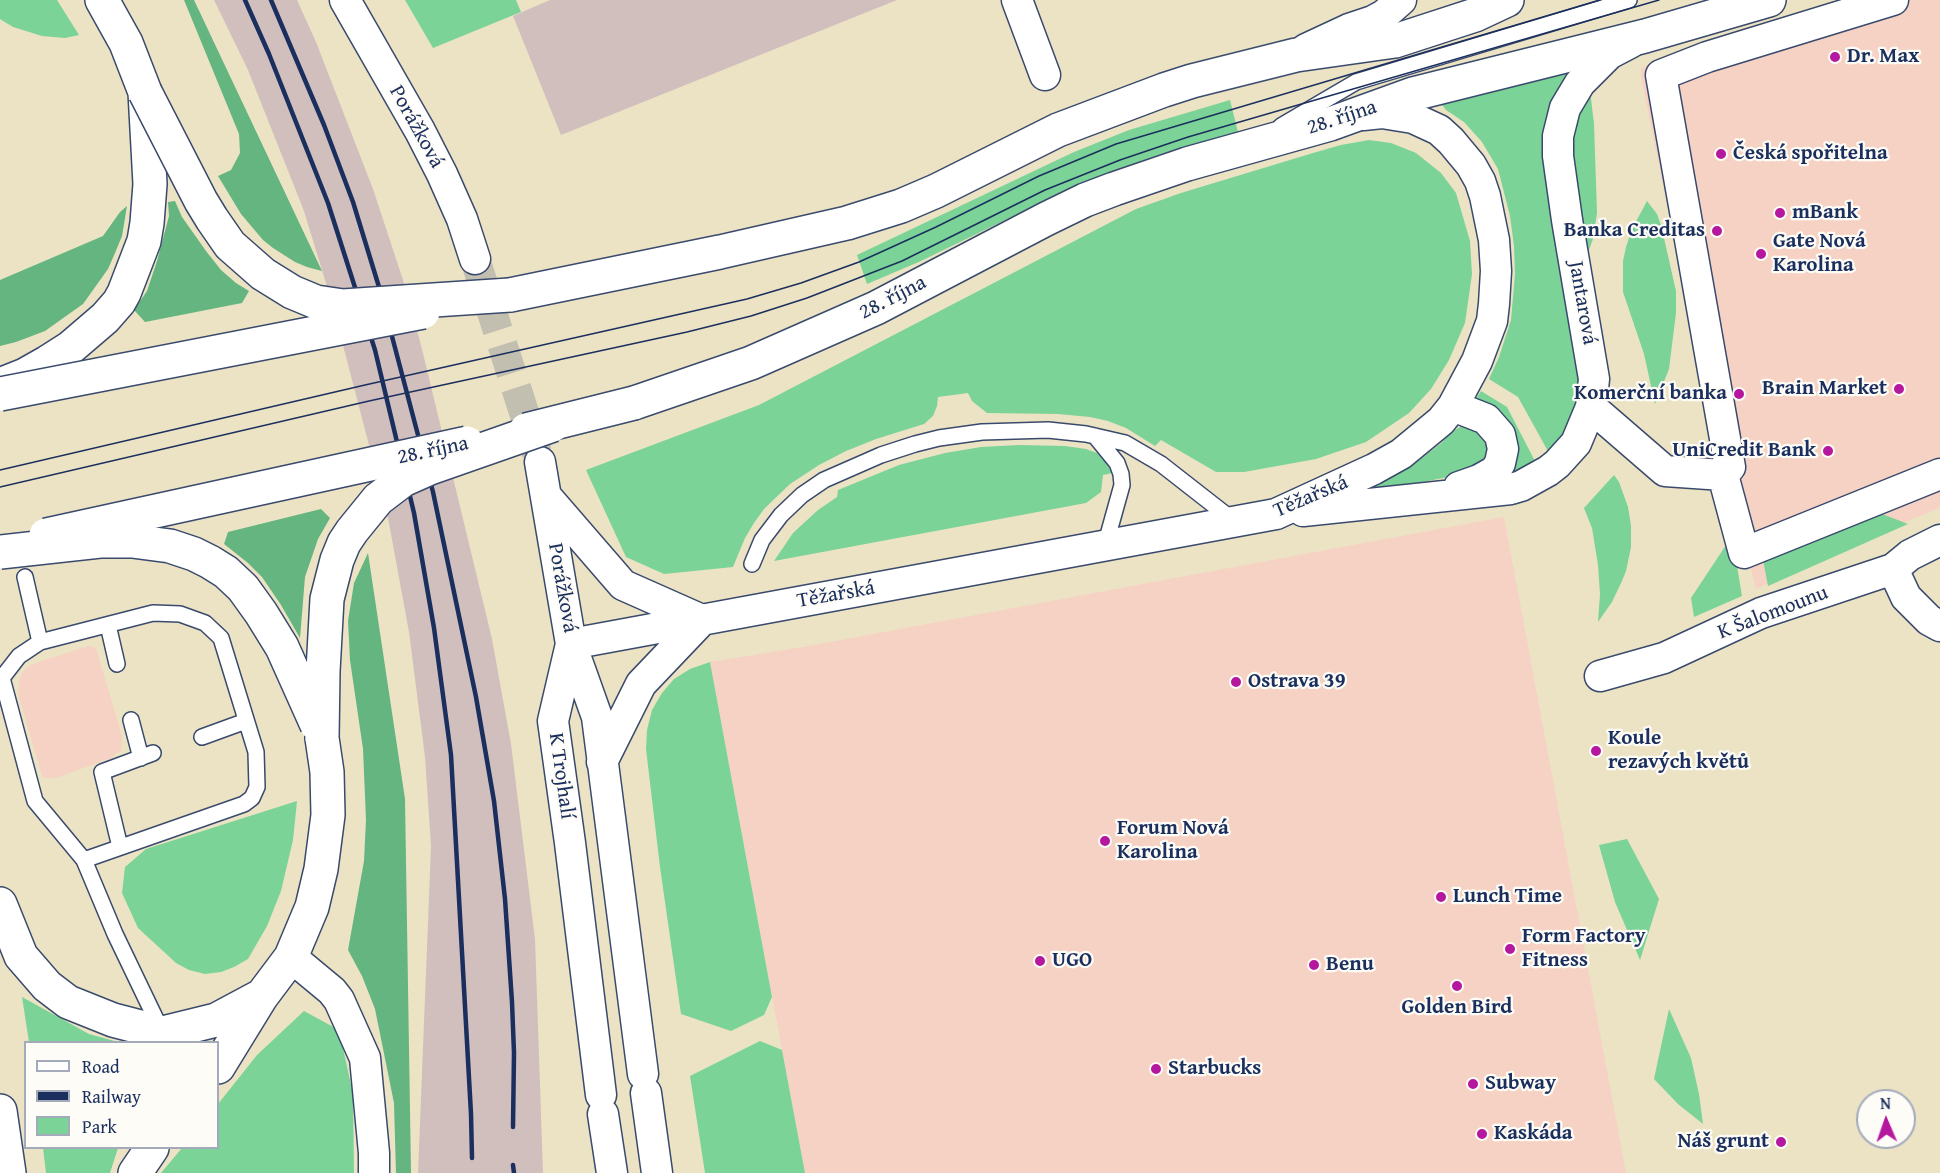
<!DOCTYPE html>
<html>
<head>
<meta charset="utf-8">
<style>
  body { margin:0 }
  #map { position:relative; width:1940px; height:1173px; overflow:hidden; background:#ece3c4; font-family:"Gentium Book Plus",serif }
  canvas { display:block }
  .legend { position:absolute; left:24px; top:1041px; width:195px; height:108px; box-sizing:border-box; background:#fdfcf7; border:2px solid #a3aaba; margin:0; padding:8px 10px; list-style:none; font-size:18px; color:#1b2f5e }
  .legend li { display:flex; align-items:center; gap:12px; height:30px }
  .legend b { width:30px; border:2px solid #a3aaba }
  .north { position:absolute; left:1856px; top:1089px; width:60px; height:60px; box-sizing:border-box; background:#fdfcf7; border:2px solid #a3aaba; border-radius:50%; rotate:358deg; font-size:16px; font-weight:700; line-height:24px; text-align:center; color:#1b2f5e }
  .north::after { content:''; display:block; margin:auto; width:21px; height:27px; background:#b5179e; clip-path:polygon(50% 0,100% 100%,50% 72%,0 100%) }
</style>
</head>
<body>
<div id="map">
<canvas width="1940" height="1173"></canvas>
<ul class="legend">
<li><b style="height:8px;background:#fff"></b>Road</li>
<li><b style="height:8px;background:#1b2f5e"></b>Railway</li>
<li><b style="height:16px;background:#7bd397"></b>Park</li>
</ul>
<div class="north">N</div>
</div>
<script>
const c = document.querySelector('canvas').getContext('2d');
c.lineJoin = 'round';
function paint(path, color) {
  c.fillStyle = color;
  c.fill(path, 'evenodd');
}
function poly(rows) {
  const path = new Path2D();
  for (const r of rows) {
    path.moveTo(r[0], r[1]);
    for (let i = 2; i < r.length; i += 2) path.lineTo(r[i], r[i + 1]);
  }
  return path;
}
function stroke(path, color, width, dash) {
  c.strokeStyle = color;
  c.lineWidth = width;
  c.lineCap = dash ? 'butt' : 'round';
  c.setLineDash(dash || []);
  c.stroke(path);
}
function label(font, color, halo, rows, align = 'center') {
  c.font = font + ' "Gentium Book Plus",serif';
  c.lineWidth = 4.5;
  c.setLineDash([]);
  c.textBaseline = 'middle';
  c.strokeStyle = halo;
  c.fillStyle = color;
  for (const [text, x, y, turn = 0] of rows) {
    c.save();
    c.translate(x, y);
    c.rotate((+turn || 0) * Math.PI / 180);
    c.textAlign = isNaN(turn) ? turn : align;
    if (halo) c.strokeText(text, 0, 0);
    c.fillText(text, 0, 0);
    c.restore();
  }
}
const built = poly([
  [1869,0,1940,0,1940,507,1756,589,1702,373,1641,78,1641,68],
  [1504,517,1626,1173,805,1173,710,662,803,647],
  [88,646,96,648,122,736,121,750,111,758,56,778,45,778,42,776,18,693,20,676,27,667,33,664]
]);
const industrial = poly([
  [214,0,297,0,316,42,373,189,403,280,421,345,492,639,511,744,535,939,543,1173,418,1173,431,846,425,757,409,632,388,518,332,303,304,211,248,70],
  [550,0,897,0,561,135,513,16]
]);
const green = poly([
  [0,0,57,0,79,35,65,38,42,36,13,27,0,19],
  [405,0,516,0,521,12,433,48],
  [1576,64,1556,103,1583,381,1572,423,1549,453,1518,397,1489,379,1499,357,1511,320,1515,274,1514,246,1510,216,1498,169,1482,142,1464,122,1446,110,1439,101],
  [1590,90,1594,124,1597,213,1593,239,1584,263,1568,156,1575,119],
  [1230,100,1238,132,1161,154,1075,186,921,261,867,284,857,255,1074,152,1129,130],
  [1369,140,1391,143,1416,153,1441,173,1456,193,1470,241,1472,274,1465,323,1449,360,1431,389,1409,413,1366,442,1316,459,1244,472,1216,472,1161,440,1155,446,1126,428,1108,421,1090,417,1058,414,987,413,972,401,968,393,938,397,937,406,933,416,924,424,876,439,846,451,819,465,790,484,764,509,754,523,745,538,733,567,664,574,626,557,586,470,759,405,1136,209,1181,193,1313,153,1341,145],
  [1647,201,1657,214,1661,225,1676,291,1676,313,1669,369,1655,404,1644,354,1623,292,1623,261,1626,247,1632,229],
  [1481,391,1507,407,1537,465,1509,481,1512,430,1504,416,1496,410,1475,400],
  [1463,425,1473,425,1492,448,1478,471,1368,493,1366,491,1396,475,1418,461,1440,444,1452,432],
  [1019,445,1065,446,1086,449,1097,453,1104,459,1112,473,1103,475,1101,492,1086,503,774,561,793,533,818,510,837,497,838,490,899,465,945,453,981,447],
  [1614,475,1619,482,1628,507,1631,526,1631,547,1626,571,1622,581,1612,602,1598,622,1600,594,1598,565,1592,528,1584,508],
  [1877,512,1908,524,1768,586,1763,560],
  [1732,536,1742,596,1694,617,1691,598],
  [710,662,772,997,764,1015,731,1031,681,1014,660,867,646,749,647,730,652,710,662,693,674,679,690,669],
  [297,801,293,840,281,891,267,926,248,959,234,967,221,972,205,974,189,970,176,963,138,928,122,893,125,867,146,849],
  [1627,839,1659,899,1640,960,1615,902,1599,845],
  [22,997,89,1034,118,1042,29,1042],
  [1669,1009,1691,1058,1699,1094,1703,1124,1678,1104,1654,1079],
  [304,1011,339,1030,353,1094,354,1173,161,1173,182,1148,218,1148,218,1104,257,1055],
  [760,1041,782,1050,805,1173,705,1173,690,1076],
  [43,1148,118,1148,110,1173,46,1173]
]);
const forest = poly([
  [184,0,194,0,322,271,307,267,295,262,273,248,263,240,241,214,218,176,231,170,240,153,239,134],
  [175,201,182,217,206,251,221,270,236,283,249,291,242,303,145,322,134,310,147,291,157,261,169,216,168,202],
  [127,206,122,236,115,253,108,269,83,304,45,331,16,342,0,346,0,280,103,236,120,212],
  [321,509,330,518,318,539,305,577,300,638,281,605,262,577,248,563,224,544,228,532],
  [368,553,405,799,411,1173,396,1173,394,1103,375,1009,362,976,348,950,364,861,366,820,363,749,350,660,348,621,354,583]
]);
const streetTunnel = poly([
  [475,259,537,453]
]);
const lane = poly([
  [1281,126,1356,82,1629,0],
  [1095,436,1117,463,1121,474,1122,485,1105,546],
  [752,564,762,540,781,515,802,495,824,480,881,455,915,444,939,438,982,432,1048,430,1086,434,1125,443,1161,464,1234,521],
  [25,577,40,642],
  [108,625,117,664],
  [131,720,141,758],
  [202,737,246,721],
  [120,847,102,772,153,753],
  [84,860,244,804,252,798,257,787,256,752,221,638,205,623,180,614,153,613,40,642,19,656,2,678,35,801,84,860,115,934,162,1032]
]);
const street = poly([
  [345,0,420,131,442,174,462,219,475,259],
  [1017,0,1045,75],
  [1306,49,1349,29,1373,21,1384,15,1401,0],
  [1453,406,1486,419,1500,435,1503,449,1500,463,1495,471,1479,480,1459,487],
  [1591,407,1665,471,1723,475,1730,467,1661,75,1707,57,1893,0],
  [540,462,571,644,597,717,643,1074],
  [1723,475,1744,553,1940,474],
  [546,496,623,585,702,620],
  [1303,511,1511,489,1521,486,1548,471,1557,464,1576,443,1591,407,1594,379,1567,220,1558,156,1558,136,1565,108,1580,83,1609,54,1630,43],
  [1893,569,1906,597,1929,620,1940,626],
  [571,644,1276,514,1374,469,1401,454,1441,421,1453,406,1477,361,1492,321,1494,304,1496,271,1494,240,1485,196,1480,181,1471,165,1451,141,1439,130,1413,118,1382,113,1363,115],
  [571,644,553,721,570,843,601,1095],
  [1600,676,1664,658,1761,613,1893,569,1910,555,1940,540],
  [602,762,641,684,702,620],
  [291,957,332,991,339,1000,365,1058,374,1153,374,1173],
  [646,1093,657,1173],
  [603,1114,612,1173]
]);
const secondary = poly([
  [510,295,720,252,847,223,901,206,936,191,1058,130,1164,90,1192,81,1296,55,1395,41,1475,15,1507,0],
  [634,403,751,363,876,308,1046,219,1085,200,1114,189,1187,164,1330,124,1413,94,1645,36,1769,0]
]);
const highway = poly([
  [0,385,25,375,48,362,70,348,105,318,119,302,124,293,144,241,147,223,150,184,145,92,126,43,102,0],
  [0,904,21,956,47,986,68,1002,113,1020,163,1033,216,1020,259,997],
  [218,1067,261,997,291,957,312,907,321,869,328,815,327,772,322,738],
  [0,1111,9,1173],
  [135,1173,152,1148]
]);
const tram = poly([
  [0,470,365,385,747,299,801,283,859,262,936,227,1039,176,1116,144,1600,0],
  [0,487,369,401,687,332,751,316,807,298,902,261,1045,190,1120,160,1188,137,1659,0]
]);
const rail = poly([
  [245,0,269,54,328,203,375,350,414,513,434,628,451,755,471,1114,472,1158],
  [271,0,324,125,353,202,379,287,433,492,476,697,494,801,505,899,512,1002,514,1053,513,1127],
  [513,1165,514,1173]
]);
const secondaryBridge = poly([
  [0,394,423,312],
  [526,430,634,403],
  [46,535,467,443]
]);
const highwayBridge = poly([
  [145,92,201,201,212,219,230,245,263,274,292,292,316,302,343,306,510,295],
  [0,552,100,541,132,541,170,546,194,554,210,562,226,572,243,588,261,613,282,647,317,725],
  [322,738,323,671,327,599,337,560,344,543,352,531,378,499,403,480,430,468,553,425]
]);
const markers = [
  [1835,57,6,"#b5179e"],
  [1721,154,6,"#b5179e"],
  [1780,213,6,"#b5179e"],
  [1717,231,6,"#b5179e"],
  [1761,254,6,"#b5179e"],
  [1899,389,6,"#b5179e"],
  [1739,394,6,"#b5179e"],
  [1828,451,6,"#b5179e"],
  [1236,682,6,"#b5179e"],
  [1596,751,6,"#b5179e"],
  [1105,841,6,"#b5179e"],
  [1441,897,6,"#b5179e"],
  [1510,949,6,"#b5179e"],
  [1040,961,6,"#b5179e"],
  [1314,965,6,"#b5179e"],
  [1457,986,6,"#b5179e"],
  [1156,1069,6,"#b5179e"],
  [1473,1084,6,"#b5179e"],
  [1482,1134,6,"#b5179e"],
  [1781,1142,6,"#b5179e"]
];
const poiNames = [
  ["Dr. Max",1847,57],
  ["Česká spořitelna",1733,154],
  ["mBank",1792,213],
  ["Banka Creditas",1705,231,"right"],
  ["Gate Nová",1773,242],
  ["Karolina",1773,266],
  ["Brain Market",1887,389,"right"],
  ["Komerční banka",1727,394,"right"],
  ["UniCredit Bank",1816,451,"right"],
  ["Ostrava 39",1248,682],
  ["Koule",1608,739],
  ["rezavých květů",1608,763],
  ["Forum Nová",1117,829],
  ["Karolina",1117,853],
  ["Lunch Time",1453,897],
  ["Form Factory",1522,937],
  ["Fitness",1522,961],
  ["UGO",1052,961],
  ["Benu",1326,965],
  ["Golden Bird",1457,1008,"center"],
  ["Starbucks",1168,1069],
  ["Subway",1485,1084],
  ["Kaskáda",1494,1134],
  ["Náš grunt",1769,1142,"right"]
];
const streetNames = [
  ["28. října",1342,118,-18],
  ["Porážková",416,127,61],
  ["28. října",893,298,-27],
  ["Jantarová",1582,303,80],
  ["28. října",433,451,-12],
  ["Těžařská",1311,497,-23],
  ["Porážková",562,588,80],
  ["Těžařská",836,595,-10],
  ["K Šalomounu",1773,613,-21],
  ["K Trojhalí",561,776,82]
];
paint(built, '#f6d2c4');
paint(industrial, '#d1bfbe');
paint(green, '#7bd397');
paint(forest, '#64b580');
stroke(streetTunnel, '#c2bfb0', 30, [30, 15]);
stroke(lane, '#3a4a6d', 18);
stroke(street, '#3a4a6d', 33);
stroke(secondary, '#3a4a6d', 36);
stroke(highway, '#3a4a6d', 36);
stroke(lane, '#fff', 15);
stroke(street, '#fff', 30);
stroke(secondary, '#fff', 33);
stroke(highway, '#fff', 33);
stroke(tram, '#1b2f5e', 1.5);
stroke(rail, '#1b2f5e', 4.5);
stroke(secondaryBridge, '#3a4a6d', 36, []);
stroke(highwayBridge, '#3a4a6d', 36, []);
stroke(secondaryBridge, '#fff', 33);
stroke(highwayBridge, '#fff', 33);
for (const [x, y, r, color] of markers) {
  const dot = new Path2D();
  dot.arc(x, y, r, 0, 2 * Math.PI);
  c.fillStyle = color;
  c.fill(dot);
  stroke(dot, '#fdfcf7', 2);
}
label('bold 21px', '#1b2f5e', '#fdfcf7', poiNames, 'left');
label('21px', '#1b2f5e', '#fdfcf7', streetNames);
</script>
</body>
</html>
